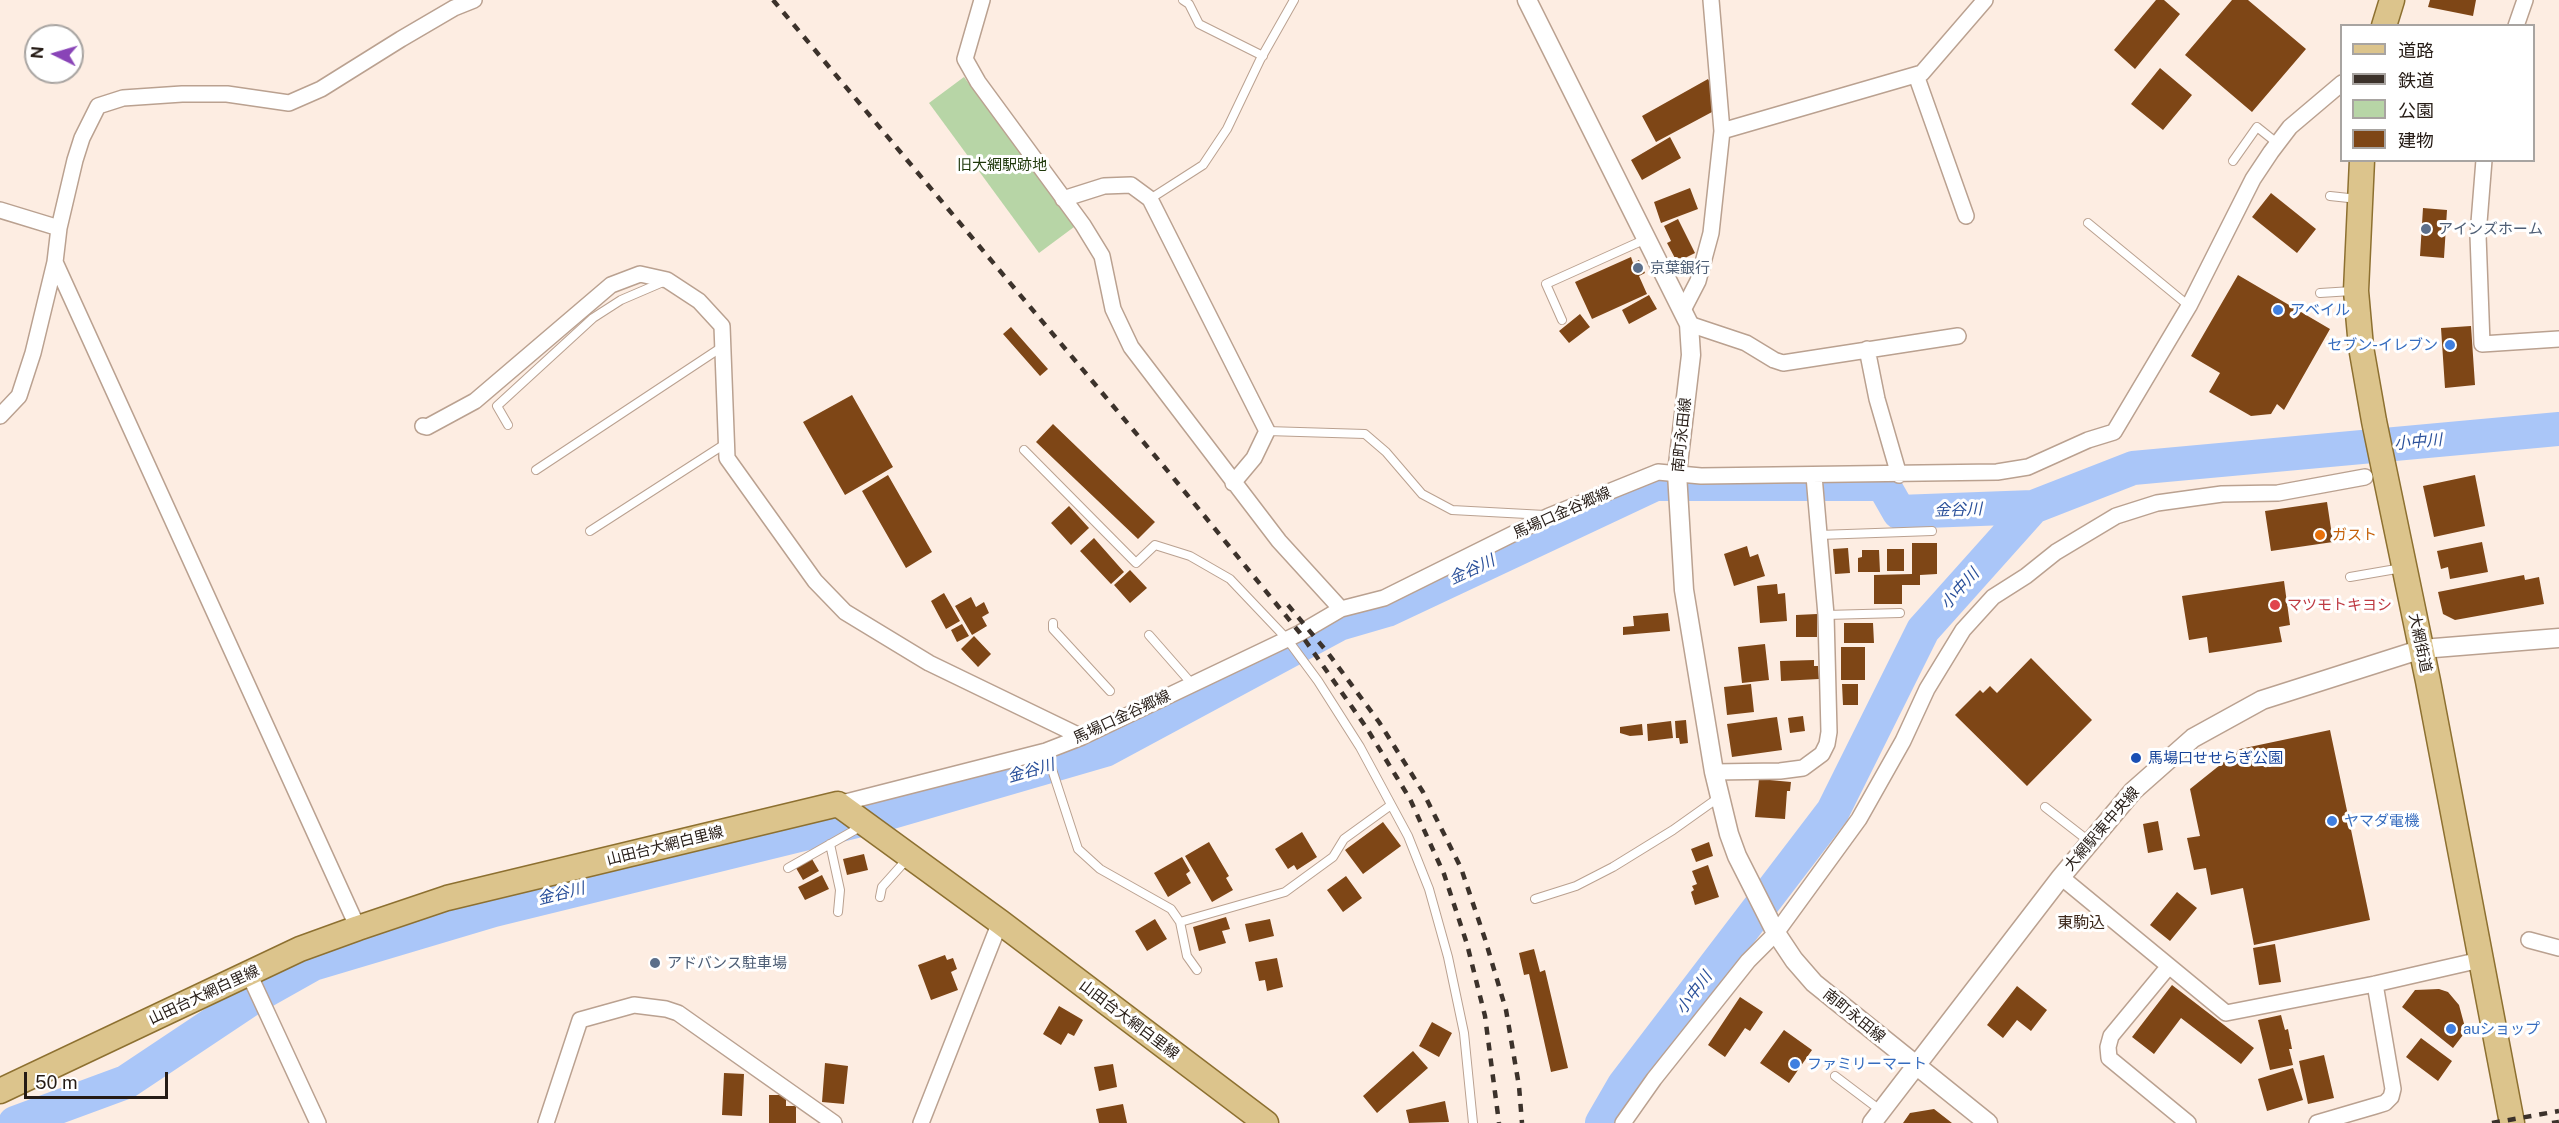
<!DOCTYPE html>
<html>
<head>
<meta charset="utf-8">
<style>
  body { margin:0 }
  #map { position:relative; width:2559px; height:1123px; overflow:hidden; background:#fdede2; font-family:"Public Sans","Noto Sans JP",sans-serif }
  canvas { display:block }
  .legend { position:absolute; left:2340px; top:24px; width:195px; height:138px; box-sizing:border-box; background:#fff; border:2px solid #a8a4a1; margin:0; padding:8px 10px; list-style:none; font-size:18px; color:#251b15 }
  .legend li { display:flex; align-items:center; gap:12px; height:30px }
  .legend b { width:30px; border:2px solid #a8a4a1 }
  .north { position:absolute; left:24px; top:24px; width:60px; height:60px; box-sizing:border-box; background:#fff; border:2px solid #a8a4a1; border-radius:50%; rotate:275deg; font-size:16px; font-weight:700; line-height:24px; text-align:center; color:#251b15 }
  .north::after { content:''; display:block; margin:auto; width:21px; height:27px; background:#8944b7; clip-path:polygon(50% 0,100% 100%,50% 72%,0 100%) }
  .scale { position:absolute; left:24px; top:1072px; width:144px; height:27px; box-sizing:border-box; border:3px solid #251b15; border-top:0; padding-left:8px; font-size:18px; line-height:21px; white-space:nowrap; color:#251b15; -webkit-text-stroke:4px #fff; paint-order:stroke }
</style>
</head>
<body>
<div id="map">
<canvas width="2559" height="1123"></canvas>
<ul class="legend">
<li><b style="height:8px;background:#dcc48c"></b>道路</li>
<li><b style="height:8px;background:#3c322b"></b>鉄道</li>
<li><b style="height:16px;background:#b7d5a6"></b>公園</li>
<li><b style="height:16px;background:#7e4616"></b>建物</li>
</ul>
<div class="north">N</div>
<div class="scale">50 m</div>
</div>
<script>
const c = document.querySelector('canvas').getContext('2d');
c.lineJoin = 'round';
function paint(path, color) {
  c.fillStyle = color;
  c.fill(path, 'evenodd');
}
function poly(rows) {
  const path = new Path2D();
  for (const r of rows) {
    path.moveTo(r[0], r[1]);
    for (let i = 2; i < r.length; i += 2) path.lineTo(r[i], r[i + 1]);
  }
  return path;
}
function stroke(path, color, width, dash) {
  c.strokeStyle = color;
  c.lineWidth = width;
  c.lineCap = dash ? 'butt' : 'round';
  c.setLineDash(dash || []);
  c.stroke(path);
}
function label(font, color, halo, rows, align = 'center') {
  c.font = font + ' "Public Sans","Noto Sans JP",sans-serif';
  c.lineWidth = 6;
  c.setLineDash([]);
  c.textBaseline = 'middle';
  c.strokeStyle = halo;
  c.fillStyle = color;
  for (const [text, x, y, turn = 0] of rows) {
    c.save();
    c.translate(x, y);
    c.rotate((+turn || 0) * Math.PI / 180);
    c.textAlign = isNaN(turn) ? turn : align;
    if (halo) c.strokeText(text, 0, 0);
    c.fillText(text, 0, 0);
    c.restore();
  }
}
const green = poly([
  [964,77,1074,227,1039,253,929,103]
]);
const river = poly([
  [15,1123,126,1082,249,1000,313,964,494,910,885,814,1105,750,1339,624,1387,610,1655,484,1883,484,1899,512,2033,507],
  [1602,1123,1624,1085,1833,811,1923,630,2033,507,2133,468,2559,429]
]);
const building = poly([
  [2156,0,2164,0,2180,14,2135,69,2114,50],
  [2232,0,2248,0,2306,49,2252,112,2185,55],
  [2430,0,2476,0,2473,16,2428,7],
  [2160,68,2192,95,2163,130,2131,104],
  [1708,79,1715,91,1712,112,1656,142,1642,116],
  [1670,137,1681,158,1642,180,1631,160],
  [1690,188,1698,209,1661,223,1654,202],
  [2271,193,2316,229,2297,253,2252,217],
  [2423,208,2447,210,2444,258,2420,256],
  [1678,219,1695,253,1677,262,1667,243,1671,241,1664,226],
  [1631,257,1633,263,1639,260,1645,273,1639,276,1647,294,1592,319,1575,282],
  [2238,275,2330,329,2284,410,2277,404,2271,414,2251,416,2209,392,2220,373,2191,356],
  [1649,295,1657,309,1629,324,1622,310],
  [1580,314,1590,327,1569,343,1559,331],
  [2471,326,2475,385,2445,388,2441,328],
  [1011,327,1048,369,1040,376,1003,334],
  [852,395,893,467,845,495,803,422],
  [1053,424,1155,522,1138,539,1036,442],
  [888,475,932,552,906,568,862,491],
  [2475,475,2485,526,2434,537,2423,486],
  [2327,502,2333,542,2271,551,2265,511],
  [1069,506,1089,528,1071,545,1051,523],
  [1094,538,1124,572,1111,584,1080,551],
  [2482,542,2488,572,2450,579,2448,567,2441,569,2437,551],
  [1912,543,1937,543,1937,574,1920,575,1920,585,1902,585,1902,604,1874,604,1874,575,1912,574],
  [1747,546,1750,557,1758,554,1765,576,1734,586,1724,554],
  [1848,548,1850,573,1835,574,1833,549],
  [1887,549,1904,549,1904,571,1887,571],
  [1862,550,1879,550,1880,572,1858,572,1858,558,1862,557],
  [1130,570,1147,588,1130,603,1114,585],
  [2524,575,2525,580,2539,577,2544,604,2455,620,2443,614,2438,592],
  [2284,581,2290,625,2279,627,2282,642,2209,653,2207,637,2189,640,2182,596],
  [1777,584,1778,594,1785,593,1787,621,1760,623,1757,586],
  [944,593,960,621,946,629,931,601],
  [971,597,976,607,984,602,989,613,982,617,987,626,972,635,955,606],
  [1668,613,1670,631,1623,635,1623,627,1634,626,1633,616],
  [1817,614,1817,637,1796,637,1796,615],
  [1844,623,1873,623,1874,643,1844,643],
  [962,624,969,636,957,642,951,630],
  [974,636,991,654,978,667,961,649],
  [1765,644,1769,680,1742,683,1738,647],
  [1841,647,1865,647,1865,680,1841,680],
  [2031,658,2092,720,2027,786,1955,715,1980,690,1983,693,1990,686,1997,693],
  [1814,660,1814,666,1818,666,1819,679,1781,681,1780,661],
  [1751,684,1754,712,1727,715,1724,687],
  [1842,684,1858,684,1858,705,1843,705],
  [1803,716,1805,731,1790,733,1788,718],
  [1777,717,1782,750,1732,757,1727,724],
  [1686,720,1688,743,1680,744,1679,738,1676,738,1675,721],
  [1671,721,1673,738,1648,741,1647,724],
  [1642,724,1643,735,1630,736,1620,733,1620,727],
  [2330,730,2370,920,2254,945,2243,888,2211,895,2206,868,2194,870,2187,838,2200,836,2190,789,2240,749],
  [1759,779,1791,782,1790,791,1787,791,1785,819,1755,817],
  [2158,821,2163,850,2148,853,2143,824],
  [1383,822,1401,846,1363,874,1345,850],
  [1302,832,1317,857,1297,870,1294,865,1288,869,1275,849],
  [1209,842,1229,876,1226,878,1233,890,1212,902,1185,856],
  [1709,842,1713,856,1696,862,1691,849],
  [864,854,868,870,847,875,843,859],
  [1182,857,1190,871,1186,874,1191,883,1168,897,1154,873],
  [812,859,819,871,803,880,796,868],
  [1708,865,1719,897,1695,905,1691,892,1694,890,1692,886,1697,884,1692,871],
  [822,875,829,889,805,900,798,887],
  [1346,876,1362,898,1343,912,1327,890],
  [2177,892,2197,908,2170,941,2150,925],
  [1226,917,1230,929,1222,931,1226,943,1199,951,1193,927],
  [1155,919,1167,939,1147,951,1135,931],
  [1270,919,1274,936,1249,942,1245,924],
  [2275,944,2281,982,2259,985,2253,948],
  [1534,949,1540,972,1545,970,1568,1068,1551,1072,1529,974,1524,975,1519,953],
  [945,955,947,960,953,958,957,969,951,972,958,990,931,1000,918,965],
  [1277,958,1283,987,1267,991,1265,980,1259,981,1255,962],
  [2172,985,2254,1048,2241,1064,2181,1018,2154,1054,2132,1037],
  [2017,986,2047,1010,2031,1031,2017,1020,2003,1038,1987,1025],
  [2439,989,2448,992,2459,1005,2466,1031,2453,1048,2402,1007,2415,990],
  [1740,997,1763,1012,1750,1031,1745,1028,1725,1057,1708,1045],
  [1059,1006,1083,1020,1074,1036,1068,1033,1061,1045,1043,1034],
  [2281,1015,2285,1030,2288,1029,2292,1049,2289,1049,2293,1065,2270,1070,2258,1020],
  [1432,1022,1452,1033,1439,1057,1419,1046],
  [1784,1030,1812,1050,1789,1083,1760,1063],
  [2421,1038,2452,1061,2438,1081,2406,1057],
  [1413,1051,1428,1068,1377,1113,1363,1096],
  [2324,1055,2334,1098,2308,1104,2299,1061],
  [825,1063,848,1066,844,1104,822,1102],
  [1113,1064,1117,1087,1099,1091,1094,1067],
  [2293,1068,2303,1100,2267,1111,2258,1079],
  [724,1073,744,1074,742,1116,722,1115],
  [769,1095,786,1095,786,1106,796,1106,796,1123,769,1123],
  [1445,1101,1449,1122,1409,1123,1406,1110],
  [1123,1104,1127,1123,1099,1123,1096,1109],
  [1934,1109,1952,1123,1903,1123,1910,1113]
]);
const service = poly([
  [1183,0,1189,4,1199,24,1263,56],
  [2233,161,2257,127,2277,143],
  [2330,196,2358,199],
  [1150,199,1203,165,1227,129,1260,60,1294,0],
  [2088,223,2189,306],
  [2320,293,2352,291],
  [1562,320,1546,284,1646,239],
  [508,425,497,406,593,318,621,300,663,282],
  [1267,431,1365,434,1386,452,1422,494,1452,510,1545,515],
  [1024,450,1136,563,1155,545,1190,556,1230,579,1287,639,1318,681,1360,747,1408,836,1429,889,1448,957,1464,1033,1473,1123],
  [536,470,722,347],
  [590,531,725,444],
  [1819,535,1932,531],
  [2350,577,2402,568],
  [1826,615,1900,613],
  [1053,623,1053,629,1110,691],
  [1149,635,1192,684],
  [1046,751,1078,849,1100,869,1171,909,1180,922,1285,892,1333,857,1344,839,1391,805],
  [2045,807,2090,842],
  [830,844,840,890,838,912],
  [788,868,862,826],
  [880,897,882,887,908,858],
  [1535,899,1576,886,1613,867,1673,830,1718,798],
  [1180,922,1187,956,1197,970],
  [1835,1076,1880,1110]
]);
const minor = poly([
  [982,0,965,59,978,82,1083,225,1102,256,1113,309,1131,347,1279,541,1341,609],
  [2516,26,2525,0],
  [1916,75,1966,216],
  [1722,131,1922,73,1985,0],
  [2484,160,2478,235,2482,344,2559,339],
  [1063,199,1104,186,1131,185,1150,199,1267,431,1254,458,1233,483],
  [0,210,59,228],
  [55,262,358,928],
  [1683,310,1698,281,1711,233,1722,131,1711,0],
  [1689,324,1746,343,1774,360,1783,363,1958,336],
  [1867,349,1877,399,1899,475],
  [0,416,19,396,33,353,55,262,59,228,75,160,82,138,98,106,123,98,182,94,227,94,289,103,321,89,401,39,454,8,474,0],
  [423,426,427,427,475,401,611,285,640,274,667,280,699,301,722,326,727,458,815,581,845,612,929,663,1082,737],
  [1714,772,1780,771,1803,768,1822,754,1827,744,1829,732,1826,615,1814,476],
  [838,804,1046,751,1082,737,1300,633,1341,609,1384,598,1549,516,1658,472,1701,476,1997,472,2028,467,2088,440,2114,432,2189,306,2253,179,2271,152,2290,127,2342,83],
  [2061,877,2226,1013,2375,984,2480,960],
  [2529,940,2559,948],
  [2169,966,2111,1036,2108,1047,2109,1058,2188,1123],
  [249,974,318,1123],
  [546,1123,580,1020,634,1005,666,1009,678,1013,834,1123],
  [921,1123,1000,922],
  [1623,1123,1654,1079,1748,961,1776,933,1859,819,1903,741,1927,689,1963,630,1993,597,2026,576,2056,552,2116,516,2157,503,2222,494,2278,493,2365,477],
  [2317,1123,2375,1106,2385,1103,2391,1097,2393,1089,2375,984]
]);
const tertiary = poly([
  [1527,0,1689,324,1691,355,1677,473,1684,590,1714,772,1729,834,1737,856,1776,933,1794,960,1814,983,1988,1123],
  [1872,1123,2061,877,2133,791,2193,738,2262,700,2422,649,2559,638]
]);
const primary = poly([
  [2384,26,2392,0],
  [2362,160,2356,291,2361,347,2374,421,2428,681,2512,1123],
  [0,1091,300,949,358,928,447,898,838,804,1000,922,1266,1123]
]);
const rail = poly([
  [773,0,1171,475,1300,633,1366,727,1410,799,1444,874,1467,944,1485,1016,1499,1123],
  [1288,605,1328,653,1379,722,1423,792,1461,868,1485,939,1506,1010,1519,1086,1522,1123],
  [2492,1123,2559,1111],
  [2552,1123,2559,1122]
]);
const markers = [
  [2426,229,6,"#5c6f8a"],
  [1638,268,6,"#5c6f8a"],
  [2278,310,6,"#3f7fe0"],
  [2450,345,6,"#3f7fe0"],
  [2320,535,6,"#e8710a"],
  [2275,605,6,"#e0444e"],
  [2136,758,6,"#1a4fb4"],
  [2332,821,6,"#3f7fe0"],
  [655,963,6,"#5c6f8a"],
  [2451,1029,6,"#3f7fe0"],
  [1795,1064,6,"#3f7fe0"]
];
const parkNames = [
  ["旧大網駅跡地",1002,165]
];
const serviceNames = [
  ["アインズホーム",2438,229],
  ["京葉銀行",1650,268],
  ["アドバンス駐車場",667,963]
];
const shopNames = [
  ["アベイル",2290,310],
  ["セブン-イレブン",2438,345,"right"],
  ["ヤマダ電機",2344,821],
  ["auショップ",2463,1029],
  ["ファミリーマート",1807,1064]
];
const streetNames = [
  ["南町永田線",1682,435,-84],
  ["馬場口金谷郷線",1562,513,-24],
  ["大網街道",2420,643,78],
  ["馬場口金谷郷線",1122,717,-25],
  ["大網駅東中央線",2102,829,-49],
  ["山田台大網白里線",665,846,-14],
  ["山田台大網白里線",204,995,-25],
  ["南町永田線",1854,1016,39],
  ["山田台大網白里線",1129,1020,37]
];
const foodNames = [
  ["ガスト",2332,535]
];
const healthNames = [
  ["マツモトキヨシ",2287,605]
];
const transitNames = [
  ["馬場口せせらぎ公園",2148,758]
];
const waterNames = [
  ["小中川",2418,442,-5],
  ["金谷川",1958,510,-2],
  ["金谷川",1472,570,-25],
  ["小中川",1960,589,-48],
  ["金谷川",1031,771,-16],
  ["金谷川",561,894,-14],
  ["小中川",1694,993,-53]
];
const neighbourhoodNames = [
  ["東駒込",2081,923]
];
paint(green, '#b7d5a6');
stroke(river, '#aac6f8', 34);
paint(building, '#7e4616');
stroke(service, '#baa190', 10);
stroke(minor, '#baa190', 18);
stroke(tertiary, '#baa190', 21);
stroke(primary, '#8d7030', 27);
stroke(service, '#fff', 8);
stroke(minor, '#fff', 15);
stroke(tertiary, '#fff', 18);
stroke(primary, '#dcc48c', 24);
stroke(rail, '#3c322b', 4.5, [8, 8]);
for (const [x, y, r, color] of markers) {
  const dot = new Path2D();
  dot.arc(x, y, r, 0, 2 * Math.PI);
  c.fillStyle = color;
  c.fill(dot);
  stroke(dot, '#fff', 2);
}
label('15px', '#1f380b', '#fff', parkNames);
label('15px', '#4e5e75', '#fff', serviceNames, 'left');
label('15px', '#366cbe', '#fff', shopNames, 'left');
label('15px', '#251b15', '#fff', streetNames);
label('15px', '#c56008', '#fff', foodNames, 'left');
label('15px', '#be3a42', '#fff', healthNames, 'left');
label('15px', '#164399', '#fff', transitNames, 'left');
label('italic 16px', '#2a509a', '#fff', waterNames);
label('16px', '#3c281b', '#fff', neighbourhoodNames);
</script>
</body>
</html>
